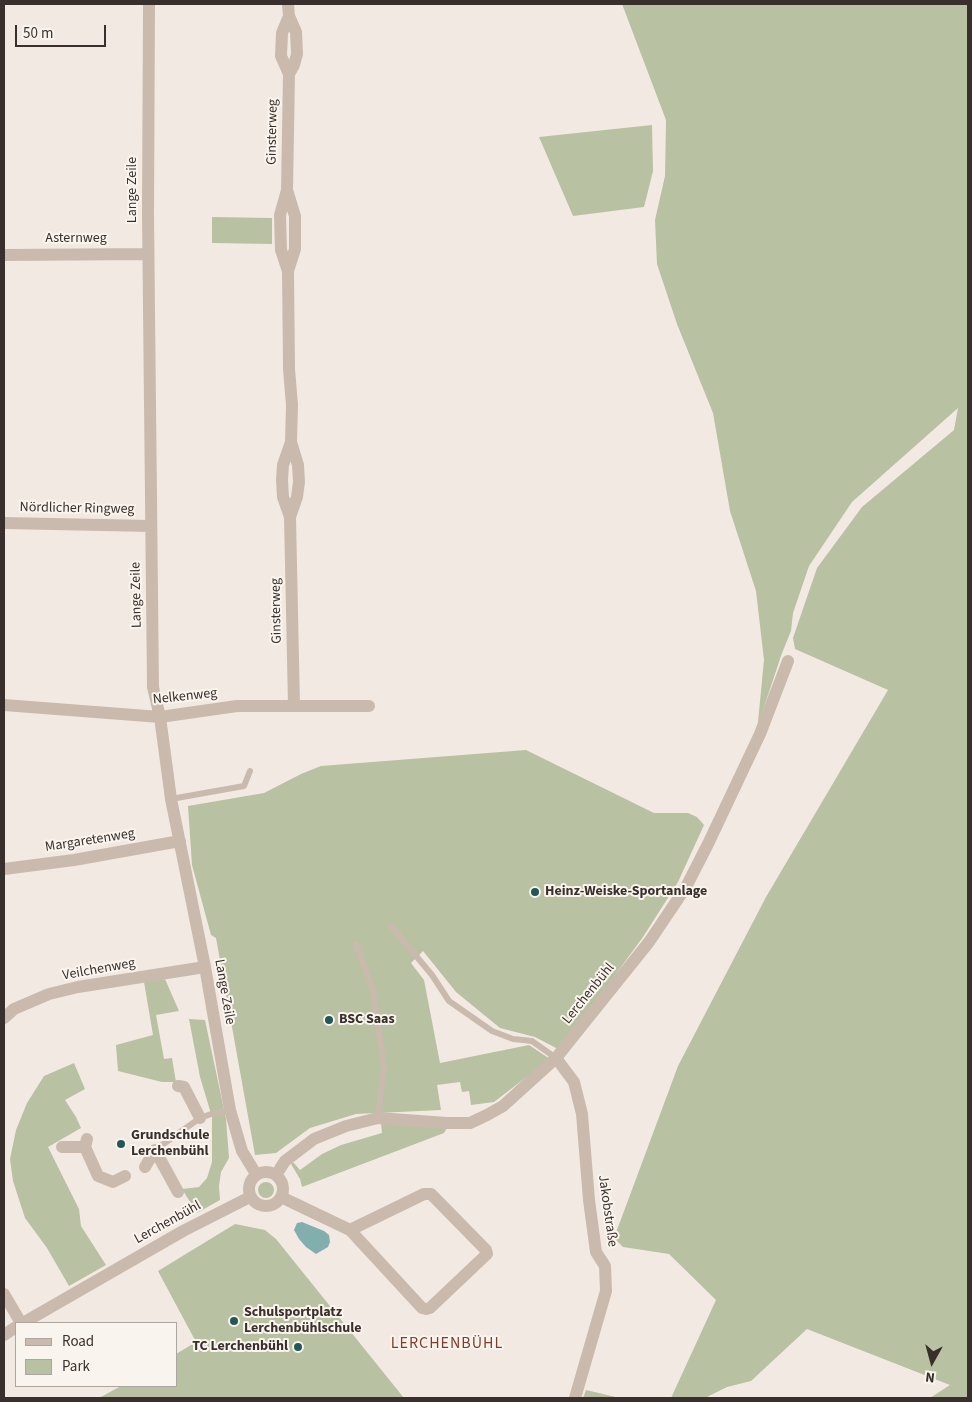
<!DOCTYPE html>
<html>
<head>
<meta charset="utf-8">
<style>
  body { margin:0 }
  #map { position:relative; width:972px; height:1402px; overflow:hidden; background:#f2eae2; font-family:"Source Sans 3",sans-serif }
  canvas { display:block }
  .frame { position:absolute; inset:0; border:5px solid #392f2c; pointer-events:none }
  .legend { position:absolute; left:15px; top:1322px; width:162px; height:65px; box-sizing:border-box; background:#faf4ee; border:1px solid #ada5a0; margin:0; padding:6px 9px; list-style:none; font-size:15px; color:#392f2c }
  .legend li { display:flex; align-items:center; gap:10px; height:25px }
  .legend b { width:25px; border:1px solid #ada5a0 }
  .north { position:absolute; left:907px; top:1337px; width:50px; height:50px; -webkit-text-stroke:4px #faf4ee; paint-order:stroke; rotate:187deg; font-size:14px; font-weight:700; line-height:20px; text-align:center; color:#392f2c }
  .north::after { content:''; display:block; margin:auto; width:18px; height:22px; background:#392f2c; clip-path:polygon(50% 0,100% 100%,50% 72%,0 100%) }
  .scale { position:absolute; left:15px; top:25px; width:91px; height:22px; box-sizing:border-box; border:2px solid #392f2c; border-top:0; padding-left:6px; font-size:15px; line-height:18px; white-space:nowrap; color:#392f2c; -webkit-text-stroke:4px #faf4ee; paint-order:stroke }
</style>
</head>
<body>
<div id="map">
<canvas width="972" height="1402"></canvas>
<div class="frame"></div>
<ul class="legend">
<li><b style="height:6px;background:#cabaae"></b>Road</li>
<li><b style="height:14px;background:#b8c1a2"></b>Park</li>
</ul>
<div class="north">N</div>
<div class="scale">50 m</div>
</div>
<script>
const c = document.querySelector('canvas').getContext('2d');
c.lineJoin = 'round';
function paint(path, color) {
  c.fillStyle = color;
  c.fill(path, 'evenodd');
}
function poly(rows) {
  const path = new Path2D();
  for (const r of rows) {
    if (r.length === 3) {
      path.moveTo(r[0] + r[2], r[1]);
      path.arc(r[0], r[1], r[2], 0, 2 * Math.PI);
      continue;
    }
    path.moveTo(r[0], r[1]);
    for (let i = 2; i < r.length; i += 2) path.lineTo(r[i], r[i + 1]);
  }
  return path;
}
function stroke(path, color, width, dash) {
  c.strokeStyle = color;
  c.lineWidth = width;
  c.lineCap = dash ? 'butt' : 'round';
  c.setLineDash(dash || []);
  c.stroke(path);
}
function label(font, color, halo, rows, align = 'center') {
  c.font = font + ' "Source Sans 3",sans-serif';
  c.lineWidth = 4;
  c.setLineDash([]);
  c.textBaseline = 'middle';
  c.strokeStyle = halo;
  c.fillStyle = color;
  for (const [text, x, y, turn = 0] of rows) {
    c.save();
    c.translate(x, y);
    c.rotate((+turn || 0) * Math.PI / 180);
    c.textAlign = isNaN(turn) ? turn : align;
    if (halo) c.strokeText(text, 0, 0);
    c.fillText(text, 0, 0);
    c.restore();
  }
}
const green = poly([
  [622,4,968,4,968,1398,930,1398,950,1385,807,1329,751,1381,727,1387,705,1398,671,1398,716,1300,669,1254,623,1247,614,1238,678,1066,766,897,888,690,795,649,793,638,817,568,862,507,954,430,958,408,852,502,809,566,793,613,791,631,782,653,759,722,758,722,764,660,756,591,730,511,713,413,677,324,657,264,655,220,665,176,666,120],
  [652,125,653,171,644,207,573,216,539,137],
  [212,217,272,218,272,244,212,243],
  [526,750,654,813,688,813,697,817,704,825,678,882,643,937,577,1027,558,1049,535,1037,500,1028,456,992,423,951,411,963,424,980,440,1063,529,1045,550,1059,494,1102,471,1105,469,1091,462,1092,460,1082,437,1085,441,1110,356,1114,310,1128,276,1153,255,1155,216,938,211,935,192,865,188,806,264,793,301,774,321,766],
  [165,979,179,1011,156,1015,164,1059,172,1058,176,1082,162,1082,118,1071,116,1045,153,1035,144,982],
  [189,1019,205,1020,226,1119,229,1158,221,1172,219,1186,220,1200,197,1213,182,1189,199,1187,207,1178,212,1162,212,1117,200,1077],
  [74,1063,85,1089,65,1100,76,1117,81,1128,48,1147,79,1209,81,1226,106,1265,69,1286,47,1248,25,1218,13,1181,10,1159,16,1130,27,1103,44,1076],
  [381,1123,447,1128,444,1133,302,1187,300,1179,291,1164,293,1162,300,1170,322,1154,341,1145,382,1133],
  [266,1190,8],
  [235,1224,265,1230,276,1239,404,1398,99,1398,121,1386,176,1386,176,1354,196,1342,158,1271],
  [586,1390,620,1398,583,1398]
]);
const water = poly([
  [302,1222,324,1231,329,1235,330,1242,328,1247,316,1254,306,1247,299,1239,294,1230,297,1223]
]);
const lane = poly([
  [171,799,244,786,250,771],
  [391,926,432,975,449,1001,492,1031,513,1039,532,1041,556,1058],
  [356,944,373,990,384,1067,378,1118],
  [155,1150,200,1118,211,1114,230,1110]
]);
const street = poly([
  [149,4,148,214,153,687,160,717,171,799,205,967,230,1110,242,1151,256,1174],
  [288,4,289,16,296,32,297,54,294,65,289,74],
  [287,190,295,216,295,249,288,271,289,369,292,405,291,442,283,465,282,480,283,497,290,517,294,706],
  [4,255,148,254],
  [288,271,281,250,280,215,287,190,289,74,281,56,282,33,289,16],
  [290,517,297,497,299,482,298,465,291,442],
  [4,523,151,526],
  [4,705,160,717,237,706,369,706],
  [4,869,74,860,180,841],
  [4,1018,14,1009,49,994,78,987,205,967],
  [556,1058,574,1082,582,1114,589,1200,596,1252,605,1266,606,1291,575,1398],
  [178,1086,184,1087,200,1118],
  [87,1139,85,1147,98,1176,113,1182,125,1176],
  [62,1147,85,1147],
  [145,1167,155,1150,178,1192],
  [266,1189,17],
  [276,1175,285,1161,314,1139,346,1126,378,1118,447,1123,470,1123,487,1115,503,1106,556,1058,649,942,686,887,708,844,760,734,788,661],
  [281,1197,350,1230,422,1308,426,1309,430,1308,487,1254,486,1250,431,1194,424,1194,350,1230],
  [4,1294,21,1323],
  [23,1323,183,1231,250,1197],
  [4,1335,16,1327]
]);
const markers = [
  [535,892,5,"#235859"],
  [329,1020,5,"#235859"],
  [121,1144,5,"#235859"],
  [234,1321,5,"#235859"],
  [298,1347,5,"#235859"]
];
const streetNames = [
  ["Ginsterweg",273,132,-89],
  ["Lange Zeile",133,190,-90],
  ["Asternweg",76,239],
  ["Nördlicher Ringweg",77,509,1],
  ["Lange Zeile",137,595,-91],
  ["Ginsterweg",277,611,-91],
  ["Nelkenweg",185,697,-6],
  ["Margaretenweg",90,841,-9],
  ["Veilchenweg",99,970,-10],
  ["Lange Zeile",224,992,80],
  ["Lerchenbühl",589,994,-51],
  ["Jakobstraße",607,1211,82],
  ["Lerchenbühl",168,1223,-29]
];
const poiNames = [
  ["Heinz-Weiske-Sportanlage",545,892],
  ["BSC Saas",339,1020],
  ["Grundschule",131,1136],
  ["Lerchenbühl",131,1152],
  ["Schulsportplatz",244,1313],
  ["Lerchenbühlschule",244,1329],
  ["TC Lerchenbühl",288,1347,"right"]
];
const quarterNames = [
  ["LERCHENBÜHL",447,1344]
];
paint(green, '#b8c1a2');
paint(water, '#82aeae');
stroke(lane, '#cabaae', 6);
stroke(street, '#cabaae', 12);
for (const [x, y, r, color] of markers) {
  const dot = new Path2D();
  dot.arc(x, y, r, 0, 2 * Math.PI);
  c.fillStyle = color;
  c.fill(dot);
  stroke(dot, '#faf4ee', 2);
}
label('14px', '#392f2c', '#faf4ee', streetNames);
label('bold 14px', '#392f2c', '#faf4ee', poiNames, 'left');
c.letterSpacing = '1px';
label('16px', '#843b2a', '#faf4ee', quarterNames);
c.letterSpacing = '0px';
</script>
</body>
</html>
